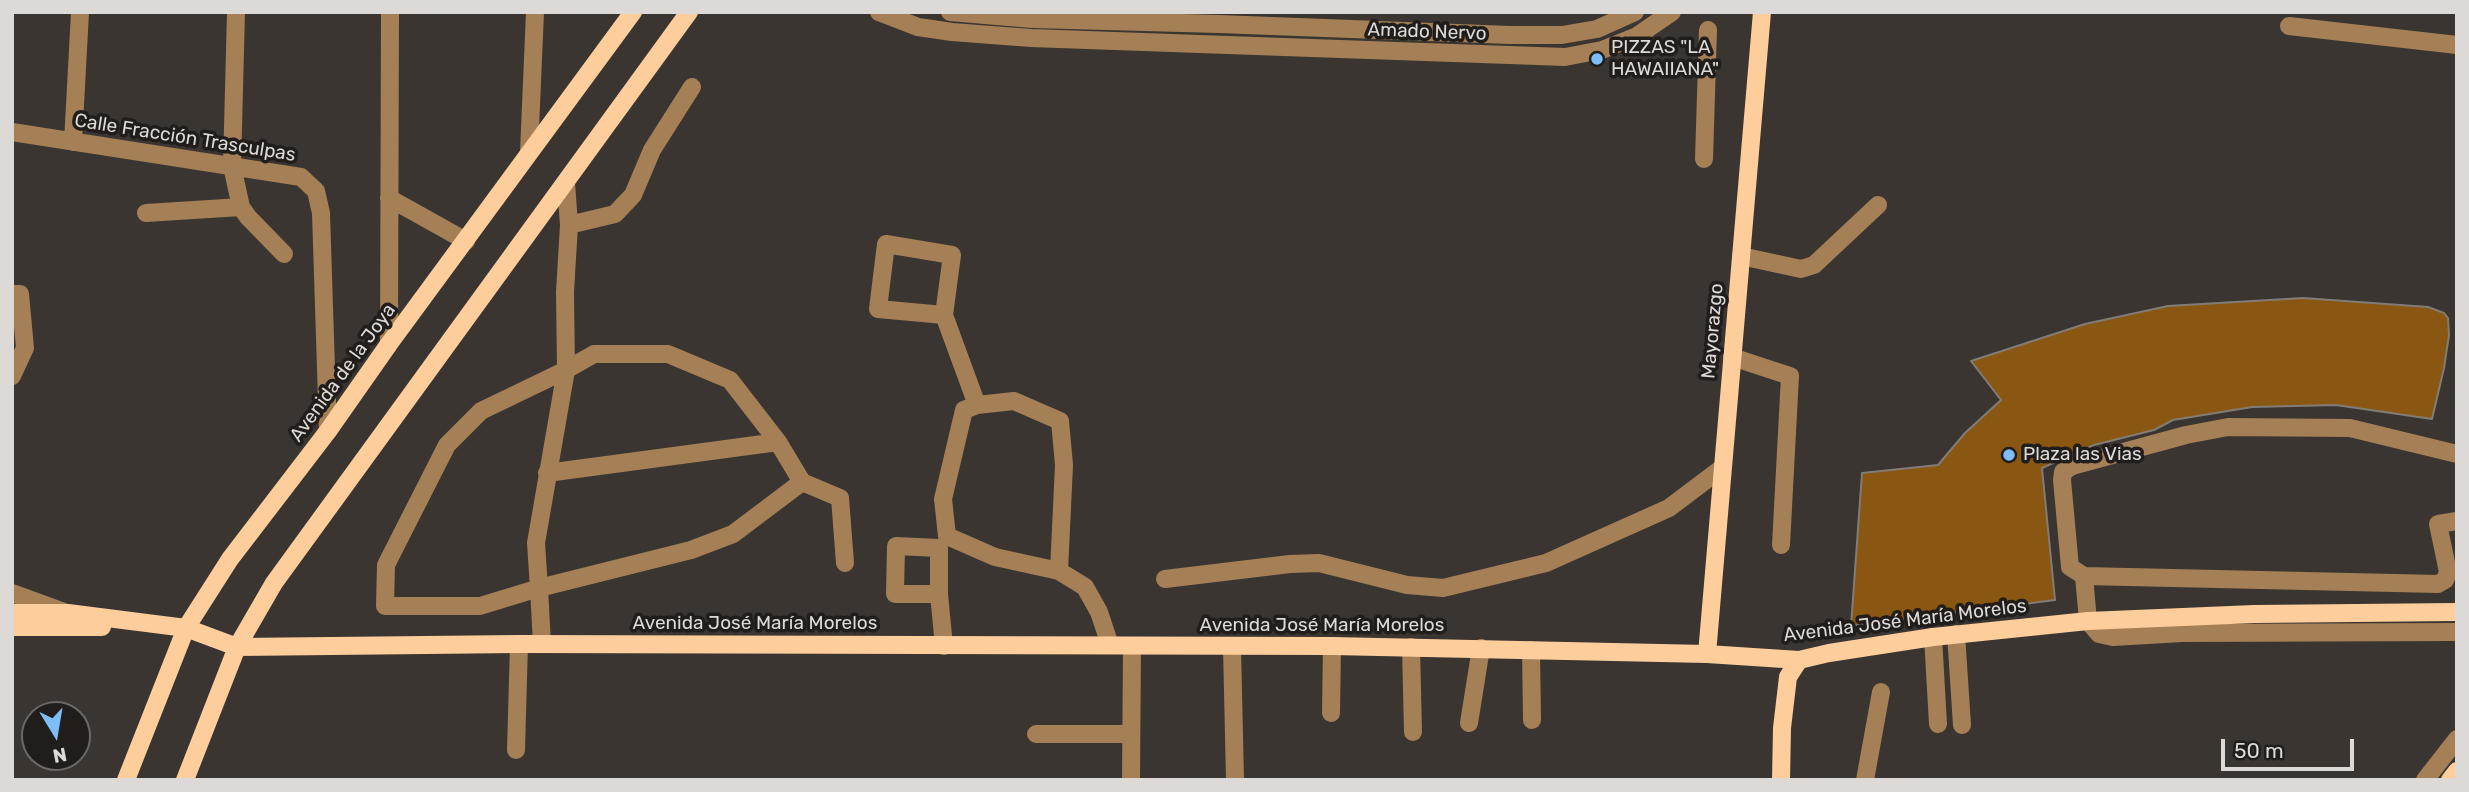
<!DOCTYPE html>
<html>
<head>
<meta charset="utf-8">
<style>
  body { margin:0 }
  #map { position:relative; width:2469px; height:792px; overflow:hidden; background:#3a3531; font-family:Rubik,sans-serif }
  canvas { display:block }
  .frame { position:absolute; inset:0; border:14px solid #dcd9d6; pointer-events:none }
  .north { position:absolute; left:21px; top:701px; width:70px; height:70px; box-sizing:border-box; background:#201d1b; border:2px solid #6b6866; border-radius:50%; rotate:169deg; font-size:19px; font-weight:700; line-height:28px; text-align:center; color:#dcd9d6 }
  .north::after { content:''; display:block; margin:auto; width:24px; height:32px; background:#7dbef9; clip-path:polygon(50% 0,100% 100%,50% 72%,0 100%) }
  .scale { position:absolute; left:2221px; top:739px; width:133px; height:32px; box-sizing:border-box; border:4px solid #dcd9d6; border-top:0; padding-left:9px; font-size:21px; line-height:24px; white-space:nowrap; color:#dcd9d6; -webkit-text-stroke:5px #201d1b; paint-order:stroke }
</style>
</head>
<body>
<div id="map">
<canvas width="2469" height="792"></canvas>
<div class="frame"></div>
<div class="north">N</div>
<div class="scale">50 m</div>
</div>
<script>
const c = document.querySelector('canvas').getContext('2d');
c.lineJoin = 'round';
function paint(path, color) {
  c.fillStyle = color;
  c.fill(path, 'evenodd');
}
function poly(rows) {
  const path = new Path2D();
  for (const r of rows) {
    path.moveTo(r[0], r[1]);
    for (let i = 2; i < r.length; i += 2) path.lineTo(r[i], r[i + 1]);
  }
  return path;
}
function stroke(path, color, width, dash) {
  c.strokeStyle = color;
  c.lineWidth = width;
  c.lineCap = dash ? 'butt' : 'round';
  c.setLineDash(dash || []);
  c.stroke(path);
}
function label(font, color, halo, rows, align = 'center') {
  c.font = font + ' Rubik,sans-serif';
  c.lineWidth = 7;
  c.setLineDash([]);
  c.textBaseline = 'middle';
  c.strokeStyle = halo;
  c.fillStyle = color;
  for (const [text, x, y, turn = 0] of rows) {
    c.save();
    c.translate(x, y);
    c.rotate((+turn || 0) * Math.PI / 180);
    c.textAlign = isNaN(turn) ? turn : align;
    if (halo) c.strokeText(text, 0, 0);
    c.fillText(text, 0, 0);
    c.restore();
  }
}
const building = poly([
  [2303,298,2428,307,2444,313,2448,318,2449,335,2444,368,2432,419,2336,405,2252,407,2173,420,2154,430,2094,445,2042,468,2055,600,1851,626,1862,473,1938,465,1965,433,2001,400,1971,361,2085,324,2168,306,2303,298]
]);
const minor = poly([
  [236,12,232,166,241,207,248,217,284,254],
  [879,12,918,27,952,32,1031,38,1565,57,1602,50,1637,36,1672,12],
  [950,12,1032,19,1219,24,1510,35,1562,35,1597,29,1635,12],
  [2289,26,2457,45],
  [12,132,301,177,316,191,321,213,328,431],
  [73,142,80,12],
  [529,152,535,12],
  [1704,159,1708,30],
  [389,198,466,241],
  [146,213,241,207],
  [569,225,615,214,633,195,652,150,692,87],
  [1741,256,1801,269,1814,265,1878,205],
  [12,294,20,294,25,348,12,376],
  [944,315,952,255,886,244,878,309,944,315,977,405],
  [389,344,390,12],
  [1732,357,1790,376,1781,545],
  [2457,454,2350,428,2228,427,2186,435,2072,466,2063,472,2062,480,2070,567,2084,576,2438,584,2445,580,2448,572,2438,524,2457,521],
  [547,473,778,442],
  [802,482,840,498,845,563],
  [1059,571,1064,465,1060,421,1014,401,977,405,964,410,943,499,947,536,995,557,1059,571,1085,587,1099,612,1110,645],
  [2084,576,2088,621,2099,634,2113,637,2182,633,2457,632],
  [1165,579,1290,564,1319,563,1407,585,1443,588,1546,563,1669,508,1722,468],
  [12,593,64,612],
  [939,594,895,594,896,546,939,548,939,594,944,646],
  [1956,634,1962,725],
  [1933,637,1938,724],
  [542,644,539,588,536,543,566,370,481,411,447,445,386,565,385,606,480,606,539,588,691,550,733,534,802,482,778,442,730,380,668,354,594,354,566,370,565,292,569,225,566,183],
  [1232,647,1235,780],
  [1411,647,1413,732],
  [1531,650,1532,720],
  [1331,713,1332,646],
  [1469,723,1481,648],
  [1036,734,1131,734],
  [516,750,519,644],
  [1131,780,1132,646],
  [1865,780,1881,692],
  [2425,780,2457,739]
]);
const major = poly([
  [12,613,68,613,186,628,237,647,519,644,1332,646,1707,654,1799,660,1829,653,1933,637,2088,621,2254,614,2457,612],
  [12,627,102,627],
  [1707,654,1762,12],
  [126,780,186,628,230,559,328,431,389,344,633,12],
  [185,780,237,647,274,583,689,12],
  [1781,780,1782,728,1788,677,1799,660],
  [2450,780,2457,771]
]);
const markers = [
  [1597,59,7,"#7dbef9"],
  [2009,455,7,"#7dbef9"]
];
const streetNames = [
  ["Amado Nervo",1427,32,2],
  ["Calle Fracción Trasculpas",185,138,9],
  ["Mayorazgo",1713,331,-85],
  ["Avenida de la Joya",343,373,-54],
  ["Avenida José María Morelos",1905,621,-7],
  ["Avenida José María Morelos",755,624],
  ["Avenida José María Morelos",1322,626]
];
const poiNames = [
  ["PIZZAS \"LA",1611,48],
  ["HAWAIIANA\"",1611,70],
  ["Plaza las Vias",2023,455]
];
paint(building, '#8a5712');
stroke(building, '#827c77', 2);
stroke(minor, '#a57f56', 18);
stroke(major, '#fdcd9c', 18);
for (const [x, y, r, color] of markers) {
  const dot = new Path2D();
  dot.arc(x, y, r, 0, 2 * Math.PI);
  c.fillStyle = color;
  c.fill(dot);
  stroke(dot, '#201d1b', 2.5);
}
label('19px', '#dcd9d6', '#201d1b', streetNames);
label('19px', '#dcd9d6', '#201d1b', poiNames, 'left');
</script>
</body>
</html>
